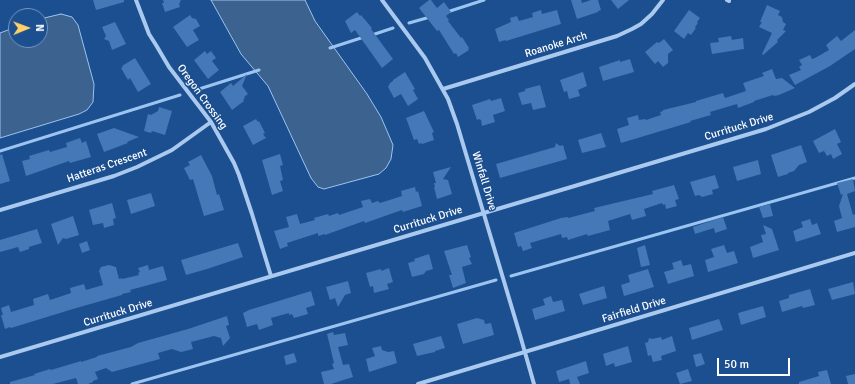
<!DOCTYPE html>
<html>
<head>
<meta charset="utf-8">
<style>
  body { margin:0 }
  #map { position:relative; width:855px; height:384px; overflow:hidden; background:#1b4f8f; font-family:Signika,sans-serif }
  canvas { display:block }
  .north { position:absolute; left:8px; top:8px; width:40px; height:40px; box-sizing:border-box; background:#1b4f8f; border:1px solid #7695bc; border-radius:50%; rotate:89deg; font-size:11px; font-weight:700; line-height:16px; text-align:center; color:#fff }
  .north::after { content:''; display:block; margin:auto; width:14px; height:18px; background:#ffd166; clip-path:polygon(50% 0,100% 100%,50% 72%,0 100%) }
  .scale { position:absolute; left:717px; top:358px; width:73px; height:18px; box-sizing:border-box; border:2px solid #fff; border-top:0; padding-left:5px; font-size:12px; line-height:14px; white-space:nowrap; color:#fff; -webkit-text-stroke:3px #1b4f8f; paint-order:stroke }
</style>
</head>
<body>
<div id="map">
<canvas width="855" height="384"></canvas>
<div class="north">N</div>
<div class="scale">50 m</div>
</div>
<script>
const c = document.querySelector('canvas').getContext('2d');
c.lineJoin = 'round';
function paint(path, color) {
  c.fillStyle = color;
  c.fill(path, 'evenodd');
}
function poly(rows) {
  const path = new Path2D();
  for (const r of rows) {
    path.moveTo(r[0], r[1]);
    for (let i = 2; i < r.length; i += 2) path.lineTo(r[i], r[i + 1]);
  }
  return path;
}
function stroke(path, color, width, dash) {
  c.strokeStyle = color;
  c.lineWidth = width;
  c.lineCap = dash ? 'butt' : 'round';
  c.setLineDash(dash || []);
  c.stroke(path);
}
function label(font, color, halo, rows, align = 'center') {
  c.font = font + ' Signika,sans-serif';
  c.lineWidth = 3;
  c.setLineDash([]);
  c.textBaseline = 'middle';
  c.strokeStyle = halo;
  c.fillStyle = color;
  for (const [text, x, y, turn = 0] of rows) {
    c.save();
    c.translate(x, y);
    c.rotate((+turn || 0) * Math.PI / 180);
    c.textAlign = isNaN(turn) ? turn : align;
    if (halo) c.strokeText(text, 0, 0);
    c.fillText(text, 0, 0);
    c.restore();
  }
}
const water = poly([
  [211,0,305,0,315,21,367,94,381,117,393,145,391,159,386,168,379,174,324,189,318,187,311,178,268,86,241,54,211,0],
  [61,14,72,17,78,25,94,84,93,102,87,110,79,114,0,138,0,33,16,27,16,40,40,40,40,19,61,14]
]);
const stream = poly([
  [447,12,484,0],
  [409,23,430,17],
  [372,35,393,28],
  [330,48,364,37],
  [196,90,259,70],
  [0,151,180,95],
  [511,276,855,178],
  [132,384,496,280]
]);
const building = poly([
  [93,0,124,0,124,2,96,10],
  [163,0,181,0,179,4,180,7,165,12,162,3,164,3],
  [429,0,431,0,437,8,444,2,451,12,446,16,449,20,448,21,461,38,462,37,469,48,468,49,469,50,458,57,456,53,454,54,439,30,437,31,419,8],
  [571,0,581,0,582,3,591,0,598,0,601,10,598,11,598,12,577,19],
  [611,0,629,0,618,9],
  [767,5,780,11,778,15,782,17,783,22,786,24,783,30,786,31,777,40,778,42,763,55,762,54,772,33,759,27,762,22,760,22],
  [541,10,542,14,557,10,561,24,506,41,505,40,499,42,495,29,511,22,510,18,517,16,519,21,533,17,532,13],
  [689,10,700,18,697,22,698,23,695,27,696,28,691,35,688,33,684,39,674,31],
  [357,12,360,16,361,15,372,28,371,29,393,59,382,68,355,30,351,33,345,21],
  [190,15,192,18,196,19,200,26,193,30,199,40,187,47,173,27],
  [115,22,126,44,112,50,109,41,104,39,106,36,102,27],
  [855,30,855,49,830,66,795,85,789,75,801,70,799,67,802,65,799,60,810,55,812,59,815,58,829,50,826,45,837,36,841,41],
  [731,36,732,40,743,38,744,49,712,54,710,43,719,42,718,38],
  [664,39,673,50,668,54,668,63,663,67,658,61,655,64,645,52,657,42,659,43],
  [205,51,207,54,211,51,216,58,212,61,219,70,208,79,194,60],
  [135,58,151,84,138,92,130,78,128,80,121,68,123,67,122,66],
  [630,59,634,72,603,81,599,67,620,60,620,62],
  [772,69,776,79,782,78,795,88,779,95,774,96,773,95,754,101,754,102,738,108,737,104,710,112,711,115,690,121,691,122,621,143,617,129,629,125,627,118,638,115,639,120,645,119,646,120,661,115,660,112,663,111,663,110,696,102,696,101,723,93,725,98,746,91,743,83,764,76,762,73],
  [405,72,415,89,413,90,418,99,408,106,401,94,394,98,388,87,390,83,393,81,393,80],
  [583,72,587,86,578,90,580,96,569,99,567,91,564,92,560,80],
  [247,74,242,86,248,94,244,97,245,98,243,100,244,101,232,110,220,92,231,83,233,86],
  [540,85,546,107,533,110,531,103,522,105,518,93,525,91,525,89],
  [501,98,505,111,493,115,495,122,482,126,481,120,479,119,477,120,472,105,490,99,491,101],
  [159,107,172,111,165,135,152,131,151,133,144,131,148,114,151,115,158,111],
  [424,111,434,132,432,133,434,140,422,144,421,143,419,144,417,139,414,140,406,118],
  [256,119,258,122,259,121,265,133,263,134,266,138,253,145,243,126],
  [114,128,139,137,127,142,128,143,104,152,97,134],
  [835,129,841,142,837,144,842,154,833,159,831,154,827,156,824,151,819,153,813,141],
  [601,133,606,147,582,153,578,140],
  [80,138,82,143,86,141,91,157,70,163,69,161,26,176,22,161,30,159,29,156,49,150,50,152,67,147,66,143],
  [556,143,560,146,563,145,567,159,500,178,496,164,555,147],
  [801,145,807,162,799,165,794,171,788,173,788,174,778,177,771,155],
  [2,154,10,181,0,184,0,155],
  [280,154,283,165,280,166,283,180,280,181,283,191,272,195,262,160],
  [201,155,212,176,217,195,219,194,224,210,204,216,193,179,190,180,184,168,190,165,188,162],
  [758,160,761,174,737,181,733,167],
  [451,167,443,179,448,180,452,194,437,199,434,187,435,187,434,183,436,183,433,172],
  [715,175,719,188,712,190,713,194,702,197,699,195,695,196,690,182],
  [853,179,855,191,847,194,853,215,855,214,855,227,837,232,834,221,842,218,839,206,843,194,841,195,837,183],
  [674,185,679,199,675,200,677,206,666,209,665,204,663,205,662,203,644,209,646,216,632,220,630,214,608,221,610,230,588,236,587,234,568,240,567,237,562,238,561,234,530,243,532,248,523,251,521,246,518,247,514,233,561,218,568,217,568,218,595,211,594,208,653,194,652,191],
  [415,187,416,192,418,191,422,206,403,212,402,210,365,223,364,221,325,235,325,234,318,236,318,233,287,243,288,246,280,249,274,231,289,227,286,217,297,214,300,224,315,220,314,218,328,214,329,216,338,213,339,215,363,207,361,201,370,199,372,203,378,201,380,203,402,196,401,191],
  [151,193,155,206,131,214,127,200],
  [112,203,116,218,113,219,114,225,104,228,103,223,93,225,89,210],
  [770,204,773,216,763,218,759,207],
  [73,216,79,235,66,239,63,238,58,245,51,224],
  [723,217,727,229,715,233,714,228,695,234,693,227],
  [810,219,812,225,817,223,821,234,796,242,793,231,803,227,801,222],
  [763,225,772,229,779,250,753,258,750,247,763,242,761,235,766,234],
  [37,229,42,243,29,247,29,249,20,252,18,247,0,252,0,240],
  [87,241,90,250,82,253,79,244],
  [238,243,243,257,207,269,186,275,181,260],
  [467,245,471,257,469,258,472,264,462,267,466,283,453,288,449,275,452,275,444,251],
  [645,245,650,265,641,267,637,248],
  [724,245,727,253,734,251,738,263,708,272,705,260,714,257,711,249],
  [429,254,433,269,426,271,424,274,412,277,408,263,415,261,414,259],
  [681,260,683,266,691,264,694,276,668,284,664,272,674,269,672,263],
  [109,265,116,267,119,279,122,278,122,279,139,275,138,273,140,272,138,268,148,265,149,270,163,266,167,280,130,290,131,292,122,294,122,295,73,309,11,328,10,327,5,329,1,315,3,315,1,308,9,305,11,312,34,305,33,299,48,294,50,300,71,293,70,288,84,284,86,290,103,285,99,271,101,267],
  [389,268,393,282,387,284,389,289,374,293,373,286,370,287,366,273,381,269,381,271],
  [648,269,654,287,624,296,621,285,630,282,628,275],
  [348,281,351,293,345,295,338,307,335,298,330,300,326,287],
  [853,282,855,294,832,300,828,289],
  [604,286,607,298,583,305,579,294],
  [810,289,815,305,803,308,802,306,782,312,779,301,789,298,789,295],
  [311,291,315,305,306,308,308,314,294,318,292,314,289,315,289,313,271,318,273,325,259,330,257,324,247,327,243,313,249,310],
  [551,296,553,302,562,300,565,311,535,320,532,309,545,305,543,299],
  [763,306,766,317,741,325,738,313],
  [227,316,229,325,226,326,230,338,223,346,221,338,214,336,191,342,193,349,181,352,172,349,158,353,160,359,112,372,106,368,95,372,98,379,93,381,93,382,88,384,78,384,76,378,53,384,10,384,10,382,35,375,34,374,50,369,51,370,81,361,81,362,97,357,97,356,131,347,138,343,188,329],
  [477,318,484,320,485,324,491,323,494,335,463,344,457,324],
  [719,319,723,330,692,340,689,328],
  [333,332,334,335,345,333,348,345,338,347,343,365,349,364,353,377,331,384,324,384,321,372,334,369,332,364,334,363,327,334],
  [441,336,445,348,435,351,435,352,417,356,413,344],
  [672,336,676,351,661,356,662,360,653,362,651,355,648,356,645,343,648,342,649,338,652,339,661,337,662,340],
  [381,346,382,350,388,352,394,351,397,363,369,372,366,359,375,356,372,348],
  [628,346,632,362,615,367,614,363,606,366,603,354],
  [294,353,297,362,286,365,284,356],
  [701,353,705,364,696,367,693,355],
  [586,361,589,373,577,377,580,384,570,384,569,379,559,382,556,371],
  [688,369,692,381,680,384,676,373],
  [827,370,831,384,799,384,799,382,819,376,818,372],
  [855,374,855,384,848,384,846,376]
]);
const street = poly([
  [136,0,149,34,156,45,169,67,211,122,234,163,239,175,252,214,271,276],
  [382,0,425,58,448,99,457,124,520,335,534,384],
  [727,0,729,1],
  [443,89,617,36,632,29,641,24,652,14,663,0],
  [0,210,114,176,137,167,172,150,211,122],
  [0,357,766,129,809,112,835,98,855,84],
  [418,384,855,253]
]);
const streetNames = [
  ["Roanoke Arch",556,45,-17],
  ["Oregon Crossing",202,97,54],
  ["Currituck Drive",739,127,-17],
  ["Hatteras Crescent",107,166,-19],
  ["Winfall Drive",484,181,73],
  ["Currituck Drive",428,220,-17],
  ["Fairfield Drive",634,310,-17],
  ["Currituck Drive",118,313,-17]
];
paint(water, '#3c6290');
stroke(water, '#9cc4f0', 1);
stroke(stream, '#9cc4f0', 3);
paint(building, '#4478b7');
stroke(street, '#a9c9ee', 4);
label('11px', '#fff', '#1b4f8f', streetNames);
</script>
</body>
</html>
